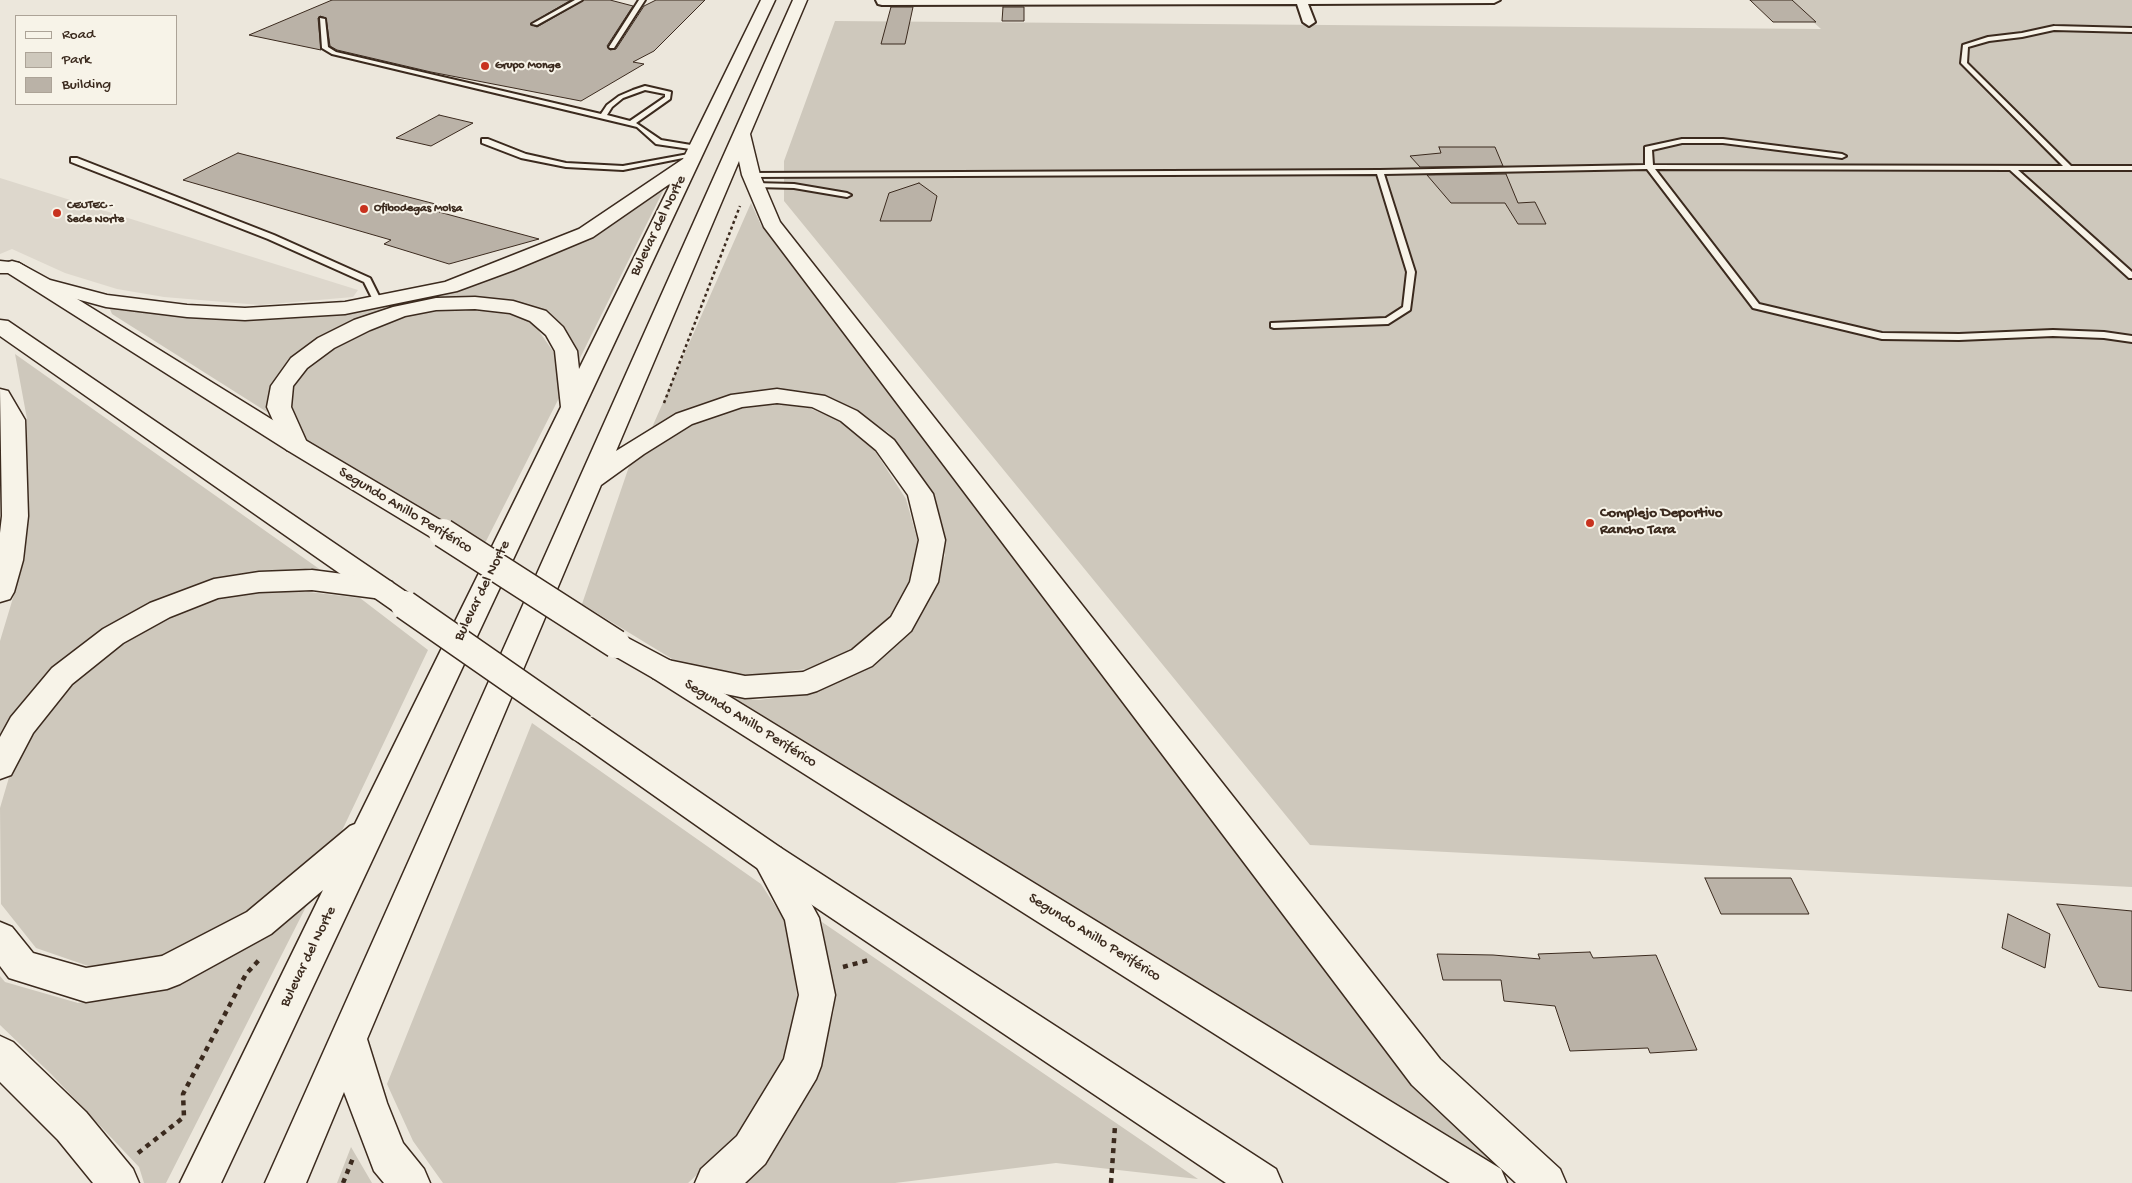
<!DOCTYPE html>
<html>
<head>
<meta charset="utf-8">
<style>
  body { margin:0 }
  #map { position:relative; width:2132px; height:1183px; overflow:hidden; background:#ece7dc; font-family:"Gochi Hand",sans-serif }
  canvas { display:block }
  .legend { position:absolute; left:15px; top:15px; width:162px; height:90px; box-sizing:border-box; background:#f7f3e8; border:1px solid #aca397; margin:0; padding:6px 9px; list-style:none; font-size:15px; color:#3b2a1e }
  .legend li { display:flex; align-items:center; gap:10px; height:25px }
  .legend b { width:25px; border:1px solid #aca397 }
</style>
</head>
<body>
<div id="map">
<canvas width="2132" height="1183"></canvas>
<ul class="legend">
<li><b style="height:6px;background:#f7f3e8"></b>Road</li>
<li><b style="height:14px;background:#cec8bc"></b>Park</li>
<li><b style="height:14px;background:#bab2a7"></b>Building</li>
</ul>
</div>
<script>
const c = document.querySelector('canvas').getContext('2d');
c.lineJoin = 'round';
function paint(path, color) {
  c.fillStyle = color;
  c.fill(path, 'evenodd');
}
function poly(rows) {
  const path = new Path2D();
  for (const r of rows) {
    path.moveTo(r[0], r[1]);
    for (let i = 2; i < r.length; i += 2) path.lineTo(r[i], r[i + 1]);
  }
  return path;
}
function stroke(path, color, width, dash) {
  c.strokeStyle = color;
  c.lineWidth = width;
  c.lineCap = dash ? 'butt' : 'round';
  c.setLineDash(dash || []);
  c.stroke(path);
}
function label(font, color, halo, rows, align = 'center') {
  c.font = font + ' "Gochi Hand",sans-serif';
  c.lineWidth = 4;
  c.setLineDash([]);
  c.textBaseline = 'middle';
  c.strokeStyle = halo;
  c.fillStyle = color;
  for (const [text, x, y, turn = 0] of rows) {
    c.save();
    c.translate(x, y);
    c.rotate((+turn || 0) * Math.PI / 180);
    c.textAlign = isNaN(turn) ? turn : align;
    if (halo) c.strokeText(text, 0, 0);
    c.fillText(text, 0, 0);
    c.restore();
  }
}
const built = poly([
  [0,178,358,290,353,297,260,305,164,297,117,289,65,273,12,249,0,254]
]);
const green = poly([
  [1789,0,2132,0,2132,887,1310,845,784,201,784,161,835,21,1821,29],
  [667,183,577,364,565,328,536,308,494,299,441,299,333,333,267,412,112,314,109,307,226,319,354,312,464,287,601,230],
  [751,203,761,225,918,429,1506,1179,836,760,725,696,759,700,806,694,865,670,902,639,927,603,945,555,932,491,889,433,835,399,783,390,722,399,650,432],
  [472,308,504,311,526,319,538,330,555,354,559,398,483,547,304,439,290,401,294,380,307,365,340,341,404,315,431,309],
  [15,354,325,573,164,598,0,741,0,641,25,558,27,419],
  [775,404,809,408,840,421,875,451,906,499,918,542,909,581,888,619,850,652,806,669,749,676,682,665,582,604,635,449,684,426,741,407],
  [300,591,360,598,428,650,338,839,250,915,174,954,94,968,36,948,1,904,0,808,10,774,40,722,75,677,122,640,168,616,214,597,249,592],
  [532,723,761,884,789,927,797,997,788,1061,738,1137,688,1183,443,1183,413,1141,387,1084],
  [314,891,166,1183,144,1183,139,1167,51,1074,0,1025,0,976,5,982,78,1003,174,983],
  [822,922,1198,1179,1056,1163,895,1183,738,1183,788,1129,821,1063,834,1010],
  [351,1147,372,1183,337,1183]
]);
const building = poly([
  [332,0,571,0,530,24,537,27,584,0,610,0,633,6,607,46,610,50,616,49,644,6,656,0,705,0,654,51,633,62,644,64,581,101,431,72,337,50,330,46,326,18,320,16,318,18,321,50,249,35,332,0],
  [1750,0,1792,0,1816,22,1773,22,1750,0],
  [891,7,913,7,905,44,881,44,891,7],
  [1003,7,1024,7,1024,21,1002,21,1003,7],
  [439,115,473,123,431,146,396,138,439,115],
  [1439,147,1495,147,1503,166,1420,167,1410,156,1441,153,1439,147],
  [238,153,447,207,439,212,539,239,449,264,384,244,391,240,183,180,238,153],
  [1506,174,1518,203,1535,202,1546,224,1518,224,1505,203,1451,203,1427,175,1506,174],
  [919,183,937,196,931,221,880,221,889,193,919,183],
  [1705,878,1791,878,1809,914,1721,914,1705,878],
  [2057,904,2132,911,2132,991,2099,987,2057,904],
  [2008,914,2050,934,2045,968,2002,948,2008,914],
  [1590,952,1593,958,1656,955,1697,1050,1650,1053,1648,1048,1570,1051,1555,1006,1504,1001,1501,980,1443,980,1437,954,1493,955,1540,959,1538,954,1590,952]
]);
const pathFar1 = poly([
  [664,403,740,206]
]);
const path = poly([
  [843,967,869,960],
  [138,1153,184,1117,183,1094,246,974,260,959],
  [343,1183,353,1158],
  [1111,1183,1115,1126]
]);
const service = poly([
  [575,0,582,0,537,25,532,24,575,0],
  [639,0,645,0,614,48,610,48,609,47,639,0],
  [320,18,325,19,328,47,336,52,601,114,607,105,619,96,633,90,645,86,671,92,670,99,636,123,661,140,697,146,701,148,697,150,656,144,637,127,629,125,332,54,322,48,320,18],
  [645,90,665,94,665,97,630,121,607,115,612,107,623,98,645,90],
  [2054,26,2132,28,2132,32,2054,30,2022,37,1989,41,1968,47,1967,63,2071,166,2132,166,2132,170,2018,170,2132,272,2132,278,2129,278,2010,170,1655,169,1759,304,1882,333,1959,334,2053,330,2104,332,2132,336,2132,342,2104,338,2053,336,1959,340,1882,339,1753,308,1647,169,1384,174,1415,272,1410,310,1388,324,1274,328,1271,327,1271,323,1386,318,1403,307,1407,272,1377,174,751,177,747,175,751,173,1380,170,1645,165,1645,147,1682,139,1723,139,1842,154,1846,156,1842,158,1723,143,1682,143,1652,150,1653,165,2063,166,1961,63,1963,45,1988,37,2022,33,2054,26],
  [482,139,488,139,526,154,566,163,623,166,694,153,698,155,623,170,566,167,521,158,482,143,482,139],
  [71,158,77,158,274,235,370,278,382,302,381,304,375,304,364,282,268,239,71,162,71,158],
  [753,183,794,184,847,193,851,195,847,197,794,188,756,187,753,187,753,183]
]);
const minor = poly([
  [876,0,1500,0,1494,3,1308,4,1315,22,1309,26,1303,22,1297,4,882,5,878,4,876,0]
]);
const primary = poly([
  [0,261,19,263,305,440,452,527,456,533,452,539,443,542,434,539,287,450,8,273,0,273,0,261],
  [0,320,8,321,415,598,419,605,415,612,405,615,395,612,0,336,0,320],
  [616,633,626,637,673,662,1501,1169,1507,1183,1450,1183,653,678,606,651,602,644,606,637,616,633],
  [582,716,593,719,781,848,1276,1169,1282,1183,1226,1183,757,868,571,737,567,728,571,719,582,716]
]);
const trunk = poly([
  [761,0,775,0,221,1183,180,1183,323,890,271,934,180,984,167,989,86,1002,9,978,0,966,0,922,12,927,33,953,86,968,162,956,247,912,350,826,355,824,561,407,555,351,546,335,530,321,510,313,475,309,436,310,405,316,370,330,334,348,307,368,293,386,291,407,308,445,305,450,296,453,287,450,284,445,267,407,271,386,291,358,318,338,354,320,393,307,436,298,475,297,513,301,546,311,563,327,577,351,579,369,671,183,593,237,514,270,457,291,345,314,245,320,187,317,106,307,36,288,5,271,2,267,5,263,12,261,19,263,50,280,107,295,187,305,245,308,345,302,445,282,579,229,683,159,761,0],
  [793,0,807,0,750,134,760,175,780,222,1440,1059,1560,1169,1566,1183,1516,1183,1412,1085,764,227,742,175,739,161,616,451,676,414,731,395,777,389,825,396,857,411,894,440,933,494,945,540,938,582,911,631,872,666,817,691,807,694,745,698,663,681,653,678,648,670,653,662,663,659,745,676,803,672,852,650,891,617,910,582,919,540,908,495,876,450,841,421,812,407,777,403,742,407,692,424,644,454,601,485,367,1039,387,1103,403,1143,424,1169,430,1183,384,1183,374,1171,344,1092,306,1183,265,1183,793,0],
  [0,389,8,391,25,420,28,516,23,560,14,592,10,599,0,602,0,533,2,516,0,389],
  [312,570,382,579,392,582,396,589,392,596,382,599,312,590,259,592,218,598,170,617,123,643,72,684,33,733,11,775,0,779,0,737,11,717,52,668,103,629,150,603,214,579,259,572,312,570],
  [769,844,781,848,819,918,835,995,821,1066,816,1079,765,1164,745,1183,695,1183,701,1169,737,1136,784,1059,799,995,785,920,752,858,757,848,769,844],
  [0,1036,13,1042,86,1112,133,1169,139,1183,93,1183,58,1140,0,1082,0,1036]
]);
const primaryBridge = poly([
  [443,533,616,644],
  [405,605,582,728]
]);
const markers = [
  [485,66,5,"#c8321e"],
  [364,209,5,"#c8321e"],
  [57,213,5,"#c8321e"],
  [1590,523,5,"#c8321e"]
];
const farPoinames = [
  ["Grupo Monge",495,66],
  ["CEUTEC -",67,206],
  ["Sede Norte",67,220],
  ["Ofibodegas Molsa",374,209]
];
const streetNames = [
  ["Bulevar del Norte",659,226,-64],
  ["Segundo Anillo Periférico",405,511,31],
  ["Bulevar del Norte",483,591,-64],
  ["Segundo Anillo Periférico",750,724,32],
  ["Segundo Anillo Periférico",1094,938,32],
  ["Bulevar del Norte",309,957,-64]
];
const poiNames = [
  ["Complejo Deportivo",1600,514],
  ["Rancho Tara",1600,531]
];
paint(built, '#ddd7cc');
paint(green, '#cec8bc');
paint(building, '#bab2a7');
stroke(building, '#3b2a1e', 1);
stroke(service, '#3b2a1e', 4);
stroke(minor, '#3b2a1e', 4);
stroke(primary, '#3b2a1e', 3);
stroke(trunk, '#3b2a1e', 3);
stroke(pathFar1, '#3b2a1e', 2.5, [3, 3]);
stroke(path, '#3b2a1e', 4.5, [5, 5]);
paint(service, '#f7f3e8');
paint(minor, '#f7f3e8');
paint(primary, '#f7f3e8');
paint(trunk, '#f7f3e8');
stroke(primaryBridge, '#3b2a1e', 31, []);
stroke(primaryBridge, '#f7f3e8', 28);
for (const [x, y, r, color] of markers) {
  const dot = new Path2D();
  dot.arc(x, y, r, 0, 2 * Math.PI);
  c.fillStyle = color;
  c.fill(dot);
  stroke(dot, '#f7f3e8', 2);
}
label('bold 12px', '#3b2a1e', '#f7f3e8', farPoinames, 'left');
label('15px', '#3b2a1e', '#f7f3e8', streetNames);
label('bold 15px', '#3b2a1e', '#f7f3e8', poiNames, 'left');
</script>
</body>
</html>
